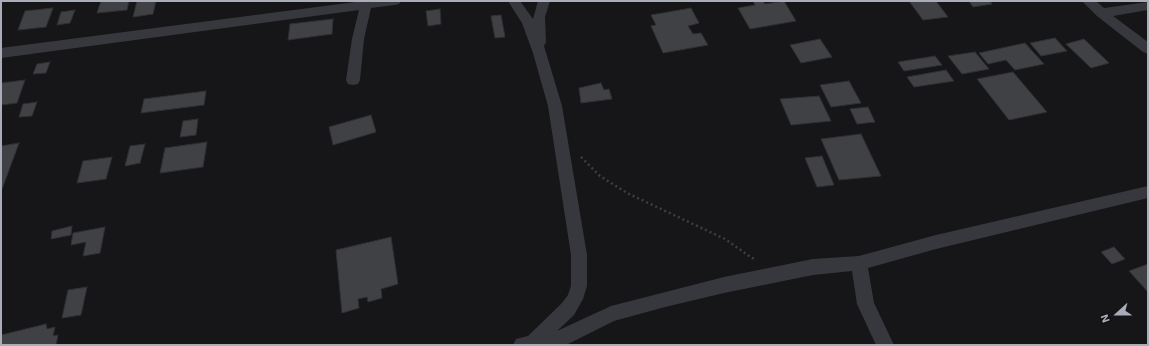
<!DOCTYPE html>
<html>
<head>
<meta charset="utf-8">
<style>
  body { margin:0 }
  #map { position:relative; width:1149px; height:346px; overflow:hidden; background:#161618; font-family:"Work Sans",sans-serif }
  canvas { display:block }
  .frame { position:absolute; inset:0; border:2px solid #a8adb8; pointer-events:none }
  .north { position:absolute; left:1097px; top:294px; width:40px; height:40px; -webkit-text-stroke:3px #111113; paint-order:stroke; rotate:249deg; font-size:11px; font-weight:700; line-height:16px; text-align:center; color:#a8adb8 }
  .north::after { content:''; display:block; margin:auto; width:14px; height:18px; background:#a8adb8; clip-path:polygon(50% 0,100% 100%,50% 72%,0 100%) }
</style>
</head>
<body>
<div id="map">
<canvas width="1149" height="346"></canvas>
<div class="frame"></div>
<div class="north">N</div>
</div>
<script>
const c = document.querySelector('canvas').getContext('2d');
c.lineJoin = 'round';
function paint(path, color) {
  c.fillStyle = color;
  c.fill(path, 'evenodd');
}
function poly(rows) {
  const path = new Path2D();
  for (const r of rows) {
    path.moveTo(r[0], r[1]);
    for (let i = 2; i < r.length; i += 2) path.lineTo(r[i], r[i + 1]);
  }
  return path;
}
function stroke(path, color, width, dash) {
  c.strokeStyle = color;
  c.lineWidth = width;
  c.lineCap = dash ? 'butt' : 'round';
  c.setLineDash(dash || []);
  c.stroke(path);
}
const building = poly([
  [101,1,129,1,127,10,97,13,101,1],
  [137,1,156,1,153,14,133,17,137,1],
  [753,1,763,1,765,4,784,1,796,21,750,29,738,8,755,5,753,1],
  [909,1,936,1,948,17,923,20,909,1],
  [969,1,990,1,992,4,973,7,969,1],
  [53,8,46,27,18,30,25,11,53,8],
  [691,8,699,23,688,26,693,34,701,33,708,45,663,53,651,26,656,25,651,15,691,8],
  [440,9,441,24,428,26,426,11,440,9],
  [75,10,70,23,57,25,61,12,75,10],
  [501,15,505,37,495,38,491,16,501,15],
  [333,19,332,34,288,40,290,24,333,19],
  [1055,38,1067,51,1041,56,1030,43,1055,38],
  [820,39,832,57,801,63,790,45,820,39],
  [1084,39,1109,63,1091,68,1066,44,1084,39],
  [1025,43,1044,64,1015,70,1006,60,988,64,979,53,1025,43],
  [975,52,989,69,962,74,948,56,975,52],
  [935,56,942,65,904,71,898,62,935,56],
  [50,62,46,73,33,74,37,64,50,62],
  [946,70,954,81,914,87,907,77,946,70],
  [1013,72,1047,112,1009,120,977,79,1013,72],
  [25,80,17,103,1,105,1,83,25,80],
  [849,81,861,103,831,107,820,85,849,81],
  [601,83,604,90,609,89,612,99,581,103,579,88,601,83],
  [206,91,204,105,141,113,144,99,206,91],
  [819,96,831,121,791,125,780,99,819,96],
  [37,102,32,116,19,117,23,104,37,102],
  [868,107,875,122,857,124,850,109,868,107],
  [371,115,376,132,333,145,329,127,371,115],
  [198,119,196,135,180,137,183,121,198,119],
  [861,134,881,176,839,180,821,139,861,134],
  [207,142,203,167,160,173,165,148,207,142],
  [19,143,1,192,1,146,19,143],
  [145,144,140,163,125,166,130,146,145,144],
  [822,156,834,185,817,187,805,158,822,156],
  [112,157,106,179,77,183,83,161,112,157],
  [72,226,71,235,51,239,52,231,72,226],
  [105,227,100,253,83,256,86,242,71,245,73,233,105,227],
  [391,237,398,284,381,289,382,298,368,302,367,297,358,299,359,308,342,313,336,250,391,237],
  [1114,247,1125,259,1112,264,1101,252,1114,247],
  [1148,264,1148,292,1129,271,1148,264],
  [87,287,81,315,62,318,68,290,87,287],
  [46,324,47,329,55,327,53,336,58,335,56,345,1,345,1,335,46,324]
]);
const path = poly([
  [581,157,600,176,627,193,725,239,752,258,757,259]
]);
const minor = poly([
  [363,1,401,1,399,4,395,5,371,8,364,39,360,80,358,84,353,85,348,84,346,80,352,39,359,10,1,58,1,48,363,1],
  [508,1,520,1,533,19,538,1,550,1,545,17,546,42,544,46,562,106,587,255,587,286,583,299,574,315,557,331,611,306,724,277,813,259,859,256,936,235,1148,186,1148,198,936,249,868,268,874,303,894,345,876,345,857,304,852,271,813,275,724,293,665,307,614,321,566,345,513,345,516,339,528,336,562,303,568,295,571,286,571,255,548,106,533,53,522,23,508,1],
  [1082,1,1096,1,1104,8,1148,2,1148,10,1113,16,1148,42,1148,54,1143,52,1097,16,1082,1]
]);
paint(building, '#404145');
stroke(building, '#303034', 1);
stroke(path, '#3d3f44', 2.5, [2, 3]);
paint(minor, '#37383d');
</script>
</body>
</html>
